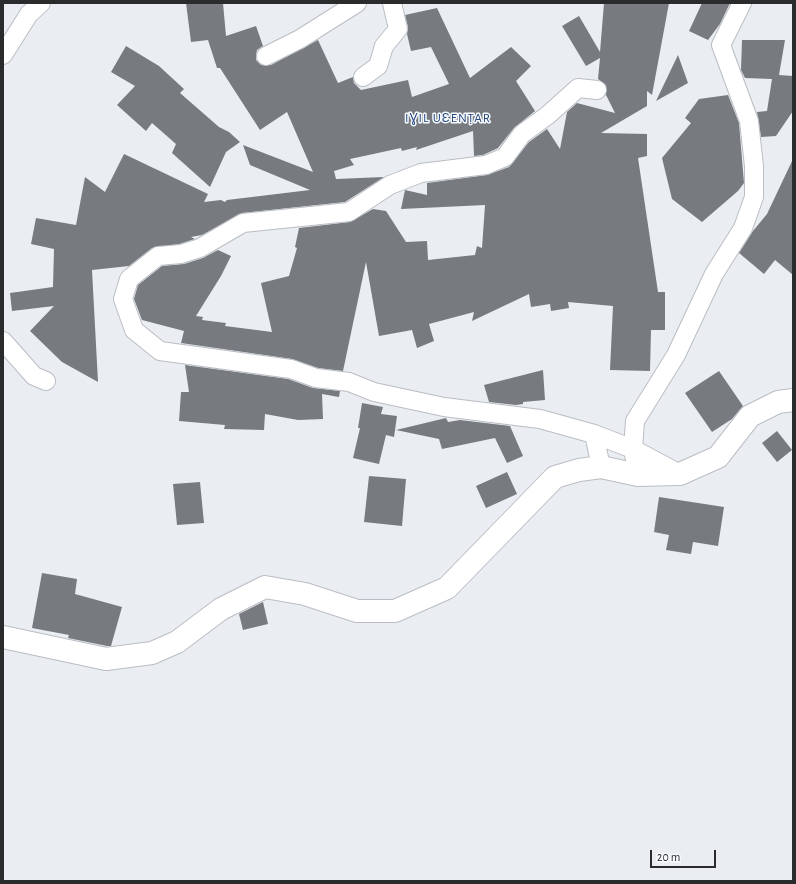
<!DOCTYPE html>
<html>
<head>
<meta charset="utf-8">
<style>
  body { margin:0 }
  #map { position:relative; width:796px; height:884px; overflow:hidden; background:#eaeef3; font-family:"Alegreya Sans",sans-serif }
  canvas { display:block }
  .frame { position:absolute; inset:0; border:4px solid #2a2b2d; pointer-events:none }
  .scale { position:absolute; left:650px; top:850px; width:66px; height:18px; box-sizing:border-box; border:2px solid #2a2b2d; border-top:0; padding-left:5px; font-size:12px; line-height:14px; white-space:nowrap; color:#2a2b2d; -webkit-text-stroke:3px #f8fbfe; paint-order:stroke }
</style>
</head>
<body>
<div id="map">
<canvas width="796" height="884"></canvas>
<div class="frame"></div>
<div class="scale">20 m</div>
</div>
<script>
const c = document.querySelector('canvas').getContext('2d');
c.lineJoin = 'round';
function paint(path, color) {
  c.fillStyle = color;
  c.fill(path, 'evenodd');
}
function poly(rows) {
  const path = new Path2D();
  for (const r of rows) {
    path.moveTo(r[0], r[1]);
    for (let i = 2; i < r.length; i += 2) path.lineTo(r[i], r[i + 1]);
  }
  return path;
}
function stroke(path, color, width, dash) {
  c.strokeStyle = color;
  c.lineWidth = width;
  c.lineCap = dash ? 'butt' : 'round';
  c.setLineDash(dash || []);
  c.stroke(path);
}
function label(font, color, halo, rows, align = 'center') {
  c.font = font + ' "Alegreya Sans",sans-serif';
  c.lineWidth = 3;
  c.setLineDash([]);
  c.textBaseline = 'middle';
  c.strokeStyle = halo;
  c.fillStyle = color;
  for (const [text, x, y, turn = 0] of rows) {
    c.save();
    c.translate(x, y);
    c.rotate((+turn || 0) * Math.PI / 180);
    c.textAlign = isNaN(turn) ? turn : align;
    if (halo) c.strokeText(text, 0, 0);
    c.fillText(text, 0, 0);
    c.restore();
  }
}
const building = poly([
  [186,3,223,3,226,36,256,26,263,46,257,50,256,55,256,60,261,65,271,65,318,40,338,83,353,77,354,83,361,90,408,80,412,97,449,84,431,47,411,51,407,34,408,27,405,15,437,8,470,78,511,47,531,66,516,81,535,111,514,128,498,148,483,155,474,156,473,131,416,150,417,147,402,151,401,148,350,159,354,165,334,171,336,179,384,177,345,202,242,213,202,235,191,237,195,239,179,244,152,248,129,266,92,270,98,382,62,362,30,331,54,306,12,311,10,293,53,287,54,249,31,244,36,218,76,225,85,177,105,192,124,154,208,194,204,202,221,200,225,202,227,200,310,190,250,165,243,145,313,172,287,112,260,130,220,68,217,68,208,40,191,42],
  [604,3,669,3,652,95,647,91,647,106,601,133,647,134,647,156,638,158,658,292,665,292,665,330,651,330,650,371,610,370,613,306,568,302,569,308,551,311,550,304,531,307,529,294,472,321,474,312,429,324,434,341,417,348,412,330,379,336,366,262,343,371,318,368,292,359,181,343,184,331,142,320,134,299,138,285,162,266,184,264,203,258,218,250,231,256,221,276,196,316,203,317,202,320,226,323,225,326,272,332,261,283,289,276,297,248,295,247,299,228,350,222,373,209,386,211,406,242,427,241,428,260,475,255,477,246,482,248,485,205,401,209,405,190,427,195,427,183,487,175,509,167,529,142,547,129,560,149,567,112,577,103,615,113,606,95,606,85,598,79,600,58,586,66,562,26,579,16,600,52],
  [702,3,730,3,720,24,708,40,689,31],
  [742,40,785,40,779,75,793,76,793,111,776,136,761,137,757,112,767,111,772,79,745,78,741,70],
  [126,46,159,66,184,89,180,93,219,127,229,132,240,142,226,152,210,187,172,153,176,144,152,123,146,131,117,105,135,86,111,72],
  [678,55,688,83,656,101],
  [728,95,739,123,744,183,738,191,702,222,672,199,662,158,691,123,685,118,699,99],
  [793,159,793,275,775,260,764,274,739,253,753,231,767,214],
  [185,365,288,379,313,388,340,391,339,397,322,394,323,419,298,420,265,414,264,430,224,429,225,425,179,421,181,392,189,392],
  [543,370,545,400,523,402,523,404,516,405,489,402,484,385],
  [719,371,743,406,732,419,712,432,685,393],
  [362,403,383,407,381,414,397,416,394,437,386,435,379,464,353,458,360,428,358,428],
  [446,418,448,422,460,420,510,426,523,456,507,463,495,438,442,449,439,439,396,430],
  [777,431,792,450,777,462,762,443],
  [507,472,517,494,486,508,476,486],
  [369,476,406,479,402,526,364,522],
  [200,482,204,523,177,525,173,484],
  [659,497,724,507,718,546,693,542,691,554,666,550,669,535,654,532],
  [42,573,77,579,75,594,122,607,111,646,107,646,68,638,69,635,32,628],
  [263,602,268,624,243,630,239,614]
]);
const minor = poly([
  [3,55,29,14,41,3],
  [266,56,300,39,357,3],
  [363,77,378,66,384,46,398,29,392,3],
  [597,90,578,88,548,115,522,134,505,157,486,165,421,173,390,185,349,212,243,223,200,248,181,254,158,256,129,279,123,299,134,330,160,351,291,369,316,378,349,382,374,392,444,407,540,419,594,434,633,449,680,474],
  [3,341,34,376,46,381],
  [594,434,601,467],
  [635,460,633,449,635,421,676,355,714,274,743,228,754,197,754,166,749,121,721,45,742,3]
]);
const tertiary = poly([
  [3,637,106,659,152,653,177,642,221,609,265,587,305,594,357,611,395,611,447,588,555,477,579,470,601,467,638,475,680,474,718,457,750,416,778,402,793,400]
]);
const quarterNames = [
  ["IƔIL UƐENṬAR",448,118]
];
paint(building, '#777b80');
stroke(minor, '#babdc3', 20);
stroke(tertiary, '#babdc3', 24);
stroke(minor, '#fff', 18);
stroke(tertiary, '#fff', 22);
c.letterSpacing = '1px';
label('13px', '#274980', '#f8fbfe', quarterNames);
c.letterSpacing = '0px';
</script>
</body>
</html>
